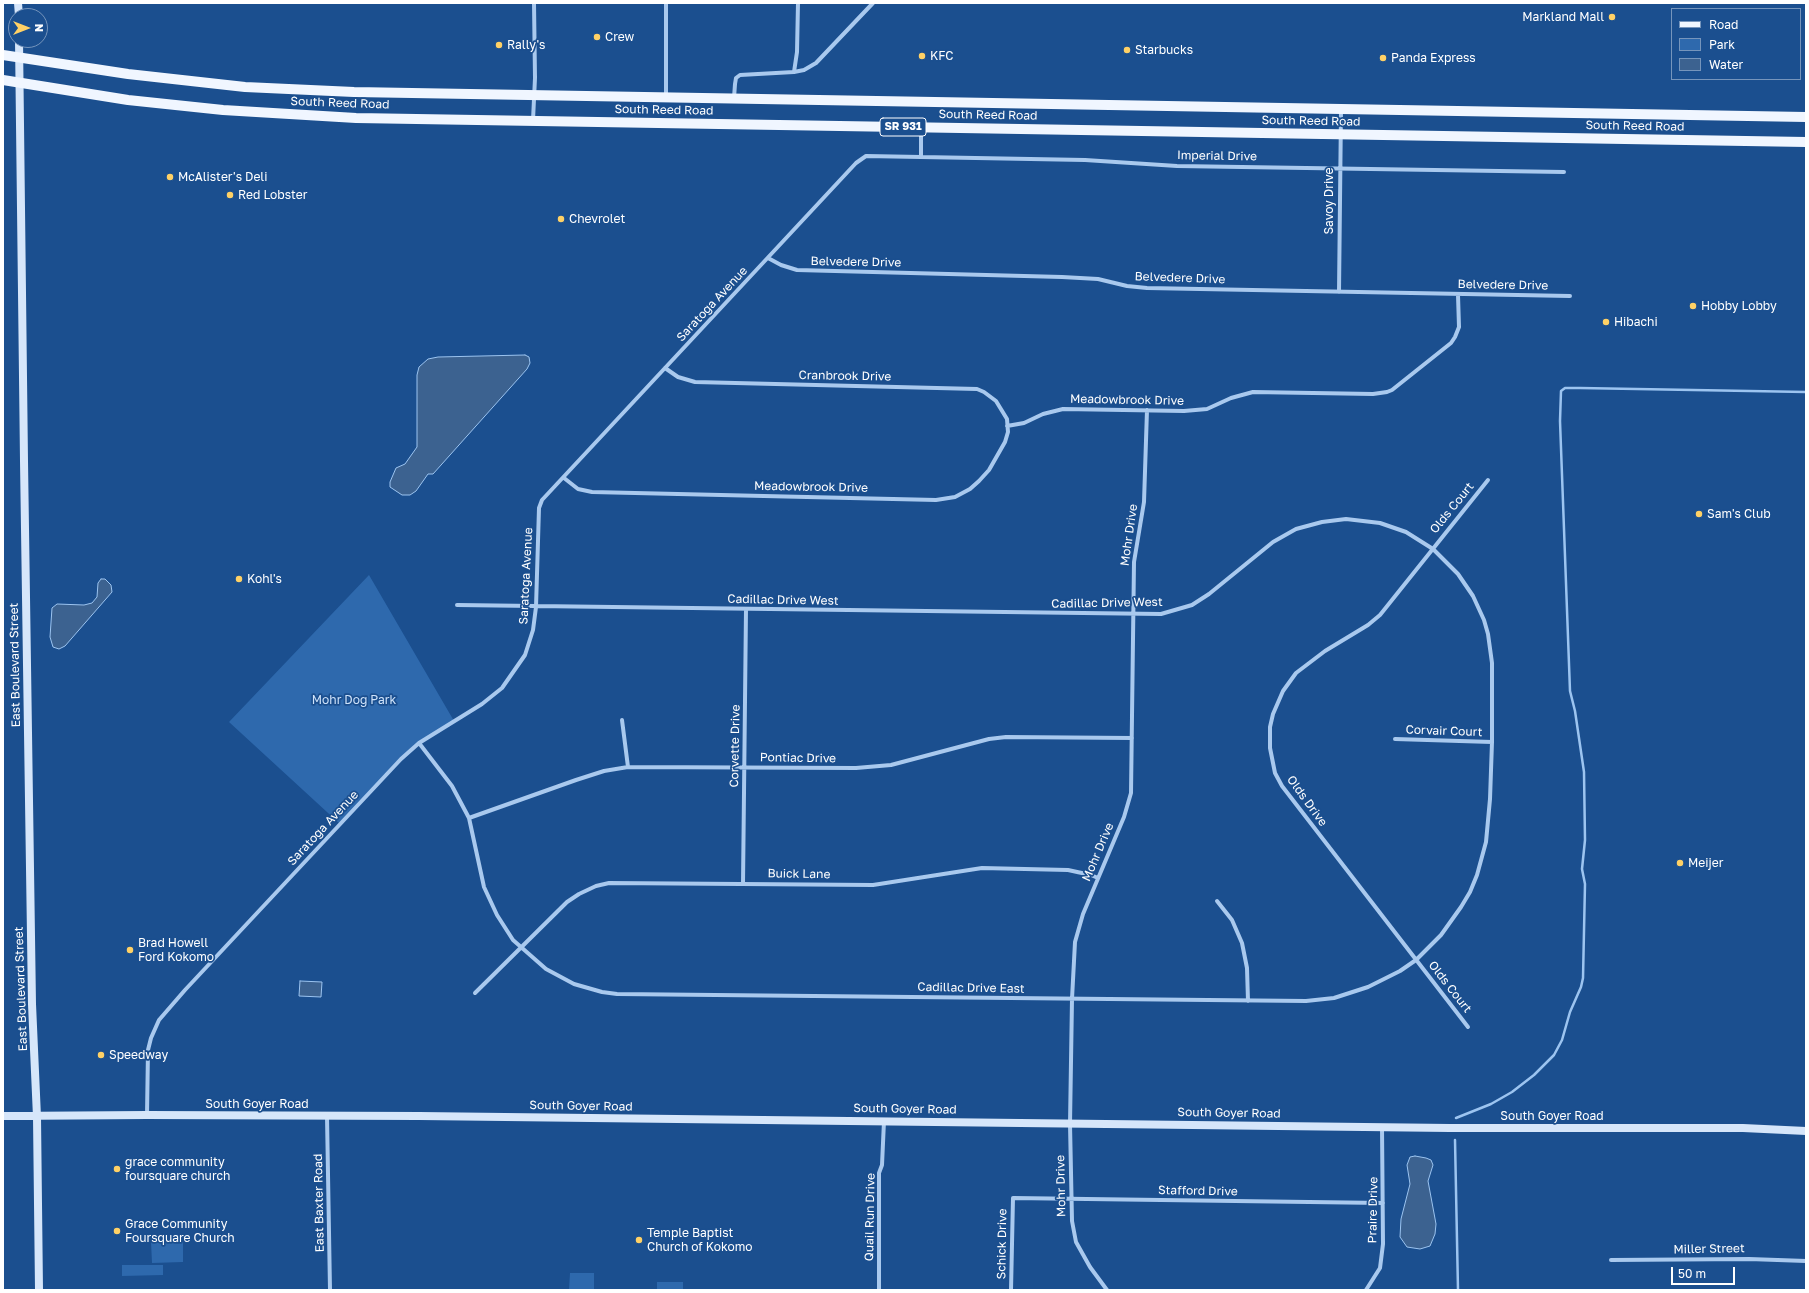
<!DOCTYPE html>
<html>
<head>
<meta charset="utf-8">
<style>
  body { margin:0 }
  #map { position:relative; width:1809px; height:1293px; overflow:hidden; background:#1b4f8f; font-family:"Golos Text",sans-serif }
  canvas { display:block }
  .frame { position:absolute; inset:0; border:4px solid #fff; pointer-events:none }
  .legend { position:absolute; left:1671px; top:8px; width:130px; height:72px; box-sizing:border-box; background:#1b4f8f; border:1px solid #7695bc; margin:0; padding:5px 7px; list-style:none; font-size:12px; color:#fff }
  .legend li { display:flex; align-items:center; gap:8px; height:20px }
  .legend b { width:20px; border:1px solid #7695bc }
  .north { position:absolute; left:8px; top:8px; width:40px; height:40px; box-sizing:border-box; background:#1b4f8f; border:1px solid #7695bc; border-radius:50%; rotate:90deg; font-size:11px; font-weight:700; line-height:16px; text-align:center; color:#fff }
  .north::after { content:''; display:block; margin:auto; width:14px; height:18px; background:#ffd166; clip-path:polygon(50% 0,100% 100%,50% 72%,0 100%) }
  .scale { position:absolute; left:1671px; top:1267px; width:64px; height:18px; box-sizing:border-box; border:2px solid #fff; border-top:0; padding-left:5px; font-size:12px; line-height:14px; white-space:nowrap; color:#fff; -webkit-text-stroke:3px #1b4f8f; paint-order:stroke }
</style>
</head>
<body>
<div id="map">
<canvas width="1809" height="1293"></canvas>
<div class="frame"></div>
<ul class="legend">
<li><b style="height:5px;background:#f0f6ff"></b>Road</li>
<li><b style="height:11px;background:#2e69ad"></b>Park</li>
<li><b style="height:11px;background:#3c6290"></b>Water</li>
</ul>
<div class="north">N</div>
<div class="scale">50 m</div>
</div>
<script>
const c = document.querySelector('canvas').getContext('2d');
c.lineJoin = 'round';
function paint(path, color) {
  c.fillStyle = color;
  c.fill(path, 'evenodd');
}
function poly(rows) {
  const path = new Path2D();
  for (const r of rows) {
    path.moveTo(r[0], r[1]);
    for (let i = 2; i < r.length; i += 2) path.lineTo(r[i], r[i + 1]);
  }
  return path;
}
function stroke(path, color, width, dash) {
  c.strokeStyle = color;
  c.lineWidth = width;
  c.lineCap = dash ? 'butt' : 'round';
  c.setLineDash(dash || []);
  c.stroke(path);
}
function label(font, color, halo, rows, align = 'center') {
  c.font = font + ' "Golos Text",sans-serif';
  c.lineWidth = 3.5;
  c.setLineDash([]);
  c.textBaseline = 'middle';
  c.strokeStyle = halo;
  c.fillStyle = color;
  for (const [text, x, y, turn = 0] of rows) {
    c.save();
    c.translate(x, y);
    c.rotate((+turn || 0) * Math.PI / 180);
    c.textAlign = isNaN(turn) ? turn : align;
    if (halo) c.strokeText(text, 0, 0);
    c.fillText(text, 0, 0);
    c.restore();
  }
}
const green = poly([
  [369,575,454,721,419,743,340,824,229,722],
  [151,1242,183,1242,183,1262,152,1263],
  [122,1265,163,1265,163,1275,122,1276],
  [570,1273,594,1273,594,1290,569,1290],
  [657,1282,683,1282,683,1290,657,1290]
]);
const water = poly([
  [525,355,529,357,530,363,527,369,433,474,428,474,416,491,410,495,402,495,390,487,390,482,396,468,405,464,417,447,417,375,419,367,428,359,438,357,525,355],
  [101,579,105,579,111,585,112,592,65,646,59,649,53,647,50,637,52,608,57,604,84,605,92,603,97,597,98,583,101,579],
  [300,981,322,982,321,997,299,996,300,981],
  [1415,1156,1426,1158,1431,1160,1433,1165,1428,1181,1436,1224,1435,1234,1430,1246,1420,1249,1407,1247,1400,1237,1401,1219,1410,1184,1407,1165,1410,1157,1415,1156]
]);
const stream = poly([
  [1456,1118,1491,1104,1512,1092,1534,1075,1554,1055,1562,1040,1570,1012,1581,987,1583,978,1585,884,1582,869,1585,840,1584,772,1575,711,1570,691,1560,421,1561,391,1565,388,1580,388,1806,392],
  [1455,1140,1458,1290]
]);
const street = poly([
  [666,3,666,97],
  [794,72,797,52,798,3],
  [734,98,735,84,736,78,740,75,794,72,804,70,816,63,873,3],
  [533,120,535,78,534,3],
  [921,157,921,128],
  [768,258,781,265,797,270,1062,277,1098,279,1127,286,1147,288,1570,296],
  [1339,292,1341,110],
  [1007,426,1024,423,1043,414,1063,409,1184,411,1207,409,1231,398,1253,392,1373,394,1387,392,1392,390,1451,343,1455,337,1459,327,1458,295],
  [564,478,578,489,592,492,936,500,955,497,970,489,979,481,989,470,1005,442,1008,432,1007,419,996,401,984,392,977,389,695,382,678,377,665,368],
  [622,720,628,767],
  [1395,739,1492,742],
  [419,743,452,786,469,818,484,887,497,915,513,940,546,969,574,984,602,992,617,994,1306,1001,1334,998,1368,987,1400,971,1416,960,1441,935,1461,907,1470,892,1477,875,1486,842,1490,799,1492,742,1492,663,1488,634,1484,620,1473,596,1458,574,1433,549,1406,532,1380,523,1346,519,1322,522,1296,529,1273,542,1209,594,1192,605,1161,614,457,605],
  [469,818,576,780,604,771,628,767,856,768,891,765,989,739,1006,737,1132,738],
  [743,884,746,609],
  [1217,901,1232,920,1242,943,1247,968,1248,1001],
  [475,993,567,902,579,894,596,886,609,883,873,885,982,868,1068,870,1091,875,1098,878],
  [1468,1027,1282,786,1275,773,1270,748,1270,727,1273,714,1283,691,1296,673,1325,651,1368,625,1380,615,1488,480],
  [147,1115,148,1050,151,1038,159,1020,185,990,401,759,419,743,482,704,502,688,525,655,533,630,536,607,539,508,542,500,856,163,866,156,1085,160,1177,166,1564,172],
  [327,1116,330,1290],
  [1611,1260,1749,1259,1806,1261],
  [879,1290,879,1173,882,1165,884,1121],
  [1011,1290,1013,1198,1383,1203],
  [1107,1290,1090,1267,1076,1242,1072,1221,1070,1124,1072,999,1075,942,1083,914,1124,817,1131,793,1134,562,1144,502,1147,410],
  [1366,1290,1380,1268,1383,1244,1382,1127]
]);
const secondary = poly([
  [18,3,19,16],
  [19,40,24,461,32,1004,37,1117,39,1290],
  [3,1116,147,1115,419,1116,1450,1128,1743,1128,1806,1131]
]);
const primary = poly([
  [3,55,128,74,245,87,354,92,1806,117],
  [3,80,128,100,223,110,356,118,1806,142]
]);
const markers = [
  [1612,17,4,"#ffd166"],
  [597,37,4,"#ffd166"],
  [499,45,4,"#ffd166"],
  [1127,50,4,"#ffd166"],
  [922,56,4,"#ffd166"],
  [1383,58,4,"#ffd166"],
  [170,177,4,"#ffd166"],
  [230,195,4,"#ffd166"],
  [561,219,4,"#ffd166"],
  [1693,306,4,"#ffd166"],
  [1606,322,4,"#ffd166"],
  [1699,514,4,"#ffd166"],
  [239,579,4,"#ffd166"],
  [1680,863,4,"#ffd166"],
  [130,950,4,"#ffd166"],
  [101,1055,4,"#ffd166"],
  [117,1169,4,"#ffd166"],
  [117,1231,4,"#ffd166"],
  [639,1240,4,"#ffd166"]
];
const shields = [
  [903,127,46]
];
const shieldNames = [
  ["SR 931",903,127]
];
const poiNames = [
  ["Markland Mall",1604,17,"right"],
  ["Crew",605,37],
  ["Rally's",507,45],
  ["Starbucks",1135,50],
  ["KFC",930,56],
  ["Panda Express",1391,58],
  ["McAlister's Deli",178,177],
  ["Red Lobster",238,195],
  ["Chevrolet",569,219],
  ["Hobby Lobby",1701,306],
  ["Hibachi",1614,322],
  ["Sam's Club",1707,514],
  ["Kohl's",247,579],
  ["Meijer",1688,863],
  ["Brad Howell",138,943],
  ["Ford Kokomo",138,957],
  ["Speedway",109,1055],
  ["grace community",125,1162],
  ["foursquare church",125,1176],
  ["Grace Community",125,1224],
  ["Foursquare Church",125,1238],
  ["Temple Baptist",647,1233],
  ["Church of Kokomo",647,1247]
];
const streetNames = [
  ["South Reed Road",340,103,2],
  ["South Reed Road",664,110,1],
  ["South Reed Road",988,115,1],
  ["South Reed Road",1311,121,1],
  ["South Reed Road",1635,126,1],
  ["Imperial Drive",1217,156,1],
  ["Savoy Drive",1329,201,-90],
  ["Belvedere Drive",856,262,1],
  ["Belvedere Drive",1180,278,2],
  ["Belvedere Drive",1503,285,1],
  ["Saratoga Avenue",712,304,-47],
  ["Cranbrook Drive",845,376,1],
  ["Meadowbrook Drive",1127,400,1],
  ["Meadowbrook Drive",811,487,1],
  ["Olds Court",1452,508,-51],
  ["Mohr Drive",1129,535,-82],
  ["Saratoga Avenue",526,576,-87],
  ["Cadillac Drive West",783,600,1],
  ["Cadillac Drive West",1107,603,-1],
  ["East Boulevard Street",15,665,-91],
  ["Corvair Court",1444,731,2],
  ["Corvette Drive",735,746,-89],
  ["Pontiac Drive",798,758,1],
  ["Olds Drive",1307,801,54],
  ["Saratoga Avenue",323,828,-47],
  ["Mohr Drive",1098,852,-67],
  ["Buick Lane",799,874,1],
  ["Olds Court",1450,987,52],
  ["Cadillac Drive East",971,988,1],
  ["East Boulevard Street",21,989,-92],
  ["South Goyer Road",257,1104],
  ["South Goyer Road",581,1106,1],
  ["South Goyer Road",905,1109,1],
  ["South Goyer Road",1229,1113,1],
  ["South Goyer Road",1552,1116],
  ["Mohr Drive",1061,1186,-91],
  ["Stafford Drive",1198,1191,1],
  ["East Baxter Road",319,1203,-91],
  ["Praire Drive",1373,1210,-89],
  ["Quail Run Drive",870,1217,-89],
  ["Schick Drive",1002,1244,-89],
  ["Miller Street",1709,1249,-1]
];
const parkNames = [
  ["Mohr Dog Park",354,700]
];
paint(green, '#2e69ad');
paint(water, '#3c6290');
stroke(water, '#9cc4f0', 1);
stroke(stream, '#9cc4f0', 2.5);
stroke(street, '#a9c9ee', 4);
stroke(secondary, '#d6e6fa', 8);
stroke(primary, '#f0f6ff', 10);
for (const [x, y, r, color] of markers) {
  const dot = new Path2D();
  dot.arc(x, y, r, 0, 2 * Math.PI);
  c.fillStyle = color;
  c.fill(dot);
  stroke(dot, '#1b4f8f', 1.5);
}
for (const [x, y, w] of shields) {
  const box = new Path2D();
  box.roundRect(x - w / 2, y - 9, w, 18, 3);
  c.fillStyle = '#1b4f8f';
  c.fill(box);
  stroke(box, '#fff', 1);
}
label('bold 11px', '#fff', null, shieldNames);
label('12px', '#fff', '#1b4f8f', poiNames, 'left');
label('12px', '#fff', '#1b4f8f', streetNames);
label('12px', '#cfe3fa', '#1b4f8f', parkNames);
</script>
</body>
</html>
